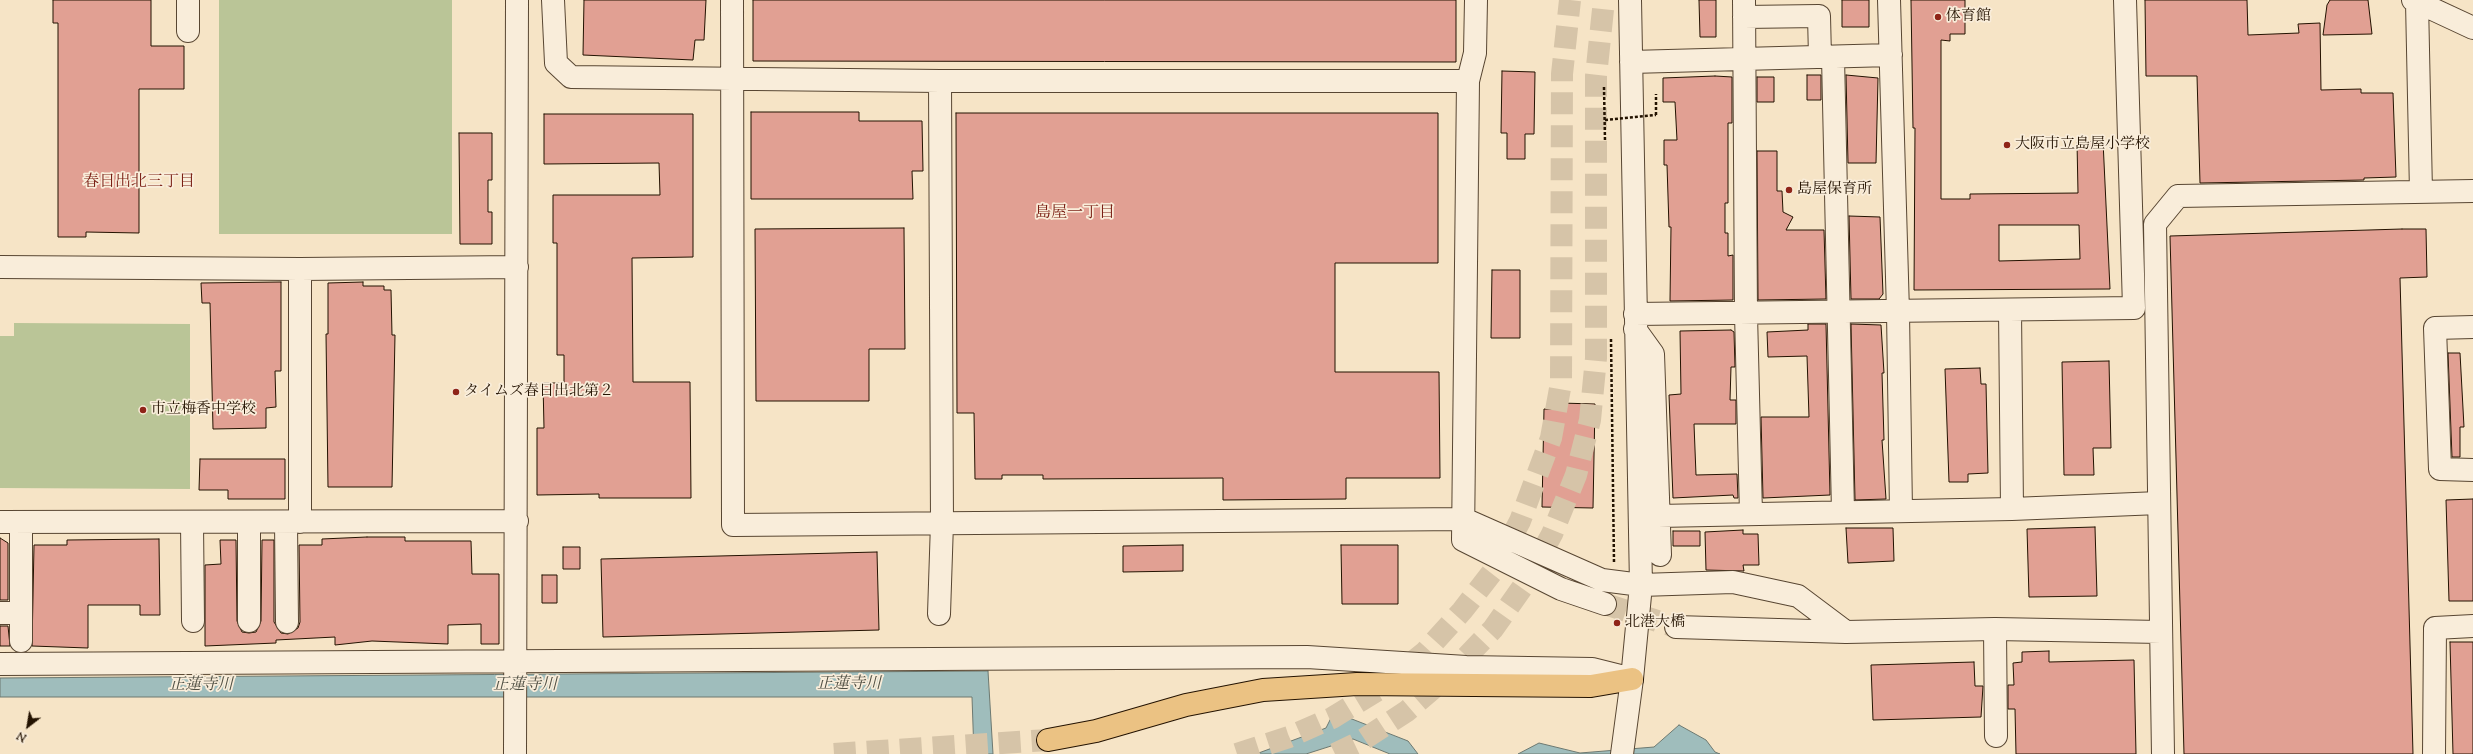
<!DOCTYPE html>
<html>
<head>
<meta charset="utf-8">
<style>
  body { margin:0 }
  #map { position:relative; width:2473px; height:754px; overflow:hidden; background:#f6e4c6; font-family:"Sorts Mill Goudy",serif }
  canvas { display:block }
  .north { position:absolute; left:8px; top:706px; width:40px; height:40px; -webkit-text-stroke:3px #f9edda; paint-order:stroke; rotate:211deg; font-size:11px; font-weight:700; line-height:16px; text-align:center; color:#231200 }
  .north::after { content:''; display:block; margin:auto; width:14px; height:18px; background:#231200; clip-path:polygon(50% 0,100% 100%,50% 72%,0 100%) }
</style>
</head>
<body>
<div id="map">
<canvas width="2473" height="754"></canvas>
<div class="north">N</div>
</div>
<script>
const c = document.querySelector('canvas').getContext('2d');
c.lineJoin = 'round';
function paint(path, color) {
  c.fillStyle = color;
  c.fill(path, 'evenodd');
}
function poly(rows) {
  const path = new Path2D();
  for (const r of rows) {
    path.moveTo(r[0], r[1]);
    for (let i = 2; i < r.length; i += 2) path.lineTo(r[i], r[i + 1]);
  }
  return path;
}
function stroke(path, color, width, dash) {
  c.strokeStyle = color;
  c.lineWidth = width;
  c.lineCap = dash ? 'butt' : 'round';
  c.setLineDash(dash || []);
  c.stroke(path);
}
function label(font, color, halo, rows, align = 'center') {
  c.font = font + ' "Sorts Mill Goudy","Noto Serif JP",serif';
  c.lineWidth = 3.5;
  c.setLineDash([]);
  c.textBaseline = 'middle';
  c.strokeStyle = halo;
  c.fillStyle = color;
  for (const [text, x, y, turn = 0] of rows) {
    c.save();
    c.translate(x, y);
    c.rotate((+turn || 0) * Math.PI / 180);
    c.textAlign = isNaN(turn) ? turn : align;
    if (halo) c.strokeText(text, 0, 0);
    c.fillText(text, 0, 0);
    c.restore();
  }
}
const green = poly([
  [219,0,452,0,452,234,219,234],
  [14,323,190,324,190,489,0,488,0,336,14,336]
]);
const water = poly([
  [988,671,993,754,974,754,972,697,0,697,0,678,988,671],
  [1334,712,1408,741,1418,754,1390,754,1353,739,1306,754,1256,754,1326,728,1334,712],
  [1679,725,1706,740,1715,752,1720,754,1518,754,1539,743,1580,753,1654,747,1679,725]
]);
const building = poly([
  [53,0,151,0,151,46,184,46,184,89,139,89,139,233,86,232,86,237,58,237,58,23,53,23,53,0],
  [584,0,706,0,704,40,695,40,693,60,583,55,584,0],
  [753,0,1456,0,1456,62,753,61,753,0],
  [1699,0,1716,0,1716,37,1700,37,1699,0],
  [1842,0,1869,0,1869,27,1842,27,1842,0],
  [1911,0,1965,0,1965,34,1950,34,1950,41,1941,40,1941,199,1970,199,1970,194,2078,193,2077,142,2103,141,2110,289,1914,290,1915,128,1913,128,1911,0],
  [1999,225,2079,225,2080,259,1999,261,1999,225],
  [2145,0,2247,0,2248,35,2299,33,2298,24,2320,23,2321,90,2361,89,2361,93,2393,93,2396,177,2364,178,2364,180,2200,183,2197,76,2146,76,2145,0],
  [2330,0,2368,0,2372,34,2323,35,2327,5,2330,0],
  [1502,71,1535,72,1534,134,1525,134,1525,159,1507,159,1507,133,1501,133,1502,71],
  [1807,75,1821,75,1821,100,1807,100,1807,75],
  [1846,75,1878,78,1876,163,1848,163,1846,75],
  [1715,76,1732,77,1732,123,1728,123,1728,203,1725,203,1725,233,1728,233,1728,256,1733,255,1733,300,1670,301,1671,227,1669,227,1667,165,1664,165,1664,140,1677,140,1675,102,1663,102,1663,78,1715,76],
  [1757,77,1774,77,1774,102,1757,102,1757,77],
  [751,112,859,112,859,121,922,121,923,171,912,171,913,199,751,199,751,112],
  [956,113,1438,113,1438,263,1335,263,1335,372,1439,372,1440,478,1346,478,1346,499,1223,500,1223,478,1043,479,1043,475,1002,475,1002,479,975,479,974,413,957,413,956,113],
  [544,114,693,114,693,257,632,258,633,382,690,382,691,498,599,498,599,494,537,495,537,428,544,428,543,383,564,383,564,355,557,355,557,243,553,243,553,195,660,195,659,163,544,164,544,114],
  [459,133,492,133,492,180,488,180,488,212,492,212,492,244,460,244,459,133],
  [1757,151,1777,151,1777,191,1782,191,1783,212,1793,217,1786,230,1824,230,1826,299,1758,300,1757,151],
  [1849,216,1880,217,1883,294,1879,299,1851,299,1849,216],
  [904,228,905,349,869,349,869,401,756,401,755,229,904,228],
  [2402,229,2426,229,2427,277,2400,278,2413,754,2184,754,2170,236,2402,229],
  [1492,270,1520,270,1520,338,1491,338,1492,270],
  [281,282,281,371,275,371,276,407,266,408,266,428,213,429,210,303,202,303,201,283,281,282],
  [363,282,363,286,384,286,384,290,391,290,392,335,395,335,392,487,328,487,326,334,328,334,328,283,363,282],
  [1808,324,1826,324,1830,495,1763,498,1761,417,1809,417,1807,356,1768,357,1767,332,1808,330,1808,324],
  [1851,324,1881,325,1884,373,1882,373,1884,440,1882,440,1886,499,1855,500,1851,324],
  [1731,330,1734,332,1735,367,1731,367,1730,400,1736,400,1736,424,1694,424,1696,475,1737,474,1738,498,1734,498,1733,495,1673,498,1669,395,1681,394,1680,331,1731,330],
  [2448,353,2460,353,2464,427,2460,427,2460,457,2452,457,2448,353],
  [2109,361,2111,448,2093,448,2094,475,2064,475,2062,362,2109,361],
  [1980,368,1981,384,1986,384,1988,473,1968,474,1968,482,1949,482,1945,369,1980,368],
  [1560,403,1595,404,1593,508,1542,507,1544,409,1560,409,1560,403],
  [200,459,285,459,285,499,228,499,228,490,199,490,200,459],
  [2473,499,2473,601,2449,601,2446,500,2473,499],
  [2095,527,2097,596,2029,597,2027,529,2095,527],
  [1846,528,1893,528,1894,561,1848,563,1846,528],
  [1743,530,1743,534,1758,534,1759,565,1743,565,1744,571,1706,570,1705,532,1743,530],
  [1673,531,1700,531,1700,546,1673,546,1673,531],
  [367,537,405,537,405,541,471,541,472,574,499,574,499,644,481,644,481,624,448,625,448,644,372,641,335,645,335,637,276,640,276,643,205,646,205,565,221,564,220,540,236,540,237,621,242,632,249,633,256,632,261,621,262,540,274,540,274,622,281,633,288,634,298,628,300,622,299,545,322,545,322,539,367,537],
  [0,538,8,543,8,600,0,600,0,538],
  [159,539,160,615,140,615,140,605,88,605,88,648,32,646,34,545,67,545,67,540,159,539],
  [1183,545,1183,571,1123,572,1123,546,1183,545],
  [1341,545,1398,545,1398,604,1342,604,1341,545],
  [563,547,580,547,580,569,563,569,563,547],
  [877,552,879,630,603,637,601,559,877,552],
  [542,575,557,575,557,603,542,603,542,575],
  [0,626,8,626,10,646,0,646,0,626],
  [2450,642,2473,642,2473,754,2453,754,2450,642],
  [2049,651,2049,662,2134,660,2136,754,2016,754,2015,709,2008,709,2008,685,2014,685,2013,663,2022,662,2022,652,2049,651],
  [1974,662,1975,686,1983,686,1981,717,1873,720,1871,665,1974,662]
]);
const minorTunnel = poly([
  [1605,604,1676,627]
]);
const highwayTunnel = poly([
  [834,754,1048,740],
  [1237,754,1289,737,1332,718,1378,690,1425,652,1462,611,1494,570,1520,521,1551,438,1561,383,1562,74,1570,0],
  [1335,754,1358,743,1407,711,1451,673,1493,629,1524,585,1552,534,1576,475,1590,420,1596,358,1596,76,1604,0]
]);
const path = poly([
  [1604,87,1605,141],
  [1656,115,1656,94],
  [1611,339,1614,562]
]);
const minor = poly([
  [553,0,556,63,571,77,940,81,1468,81],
  [732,0,733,525,1464,519,1602,580,1641,585,1733,582,1798,596,1846,632],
  [1476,0,1475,53,1468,81,1463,540,1561,589,1605,604],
  [1744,0,1746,314,1751,514],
  [1889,0,1898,312,1901,511],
  [2413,0,2473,28],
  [2417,2,2421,192],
  [1744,17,1819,16,1820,57],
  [188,31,188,0],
  [1833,57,1843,512],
  [1631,62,1891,55],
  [0,267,300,269,517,267],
  [2010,310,2012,509],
  [1635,314,2134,308,2125,0],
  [2473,327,2435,328,2440,469,2473,470],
  [1635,329,1653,354,1660,555],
  [1658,516,2012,509,2159,503],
  [0,522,517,521],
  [21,522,21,641],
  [192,522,193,621],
  [286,522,287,622],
  [300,522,300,269],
  [0,613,21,613],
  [939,614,942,523,940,81],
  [249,621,249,522],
  [1676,627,1846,632,1995,629,2161,632],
  [1995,629,1996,736],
  [0,664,1307,657,1466,667,1592,669,1632,679],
  [515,754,517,0],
  [1622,754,1632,679,1641,585,1630,0],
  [2163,754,2155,224,2178,196,2473,191],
  [2434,754,2435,628,2473,626]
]);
const highway = poly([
  [1048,740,1096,731,1186,705,1263,690,1357,684,1591,686,1632,679]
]);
const pathBridge = poly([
  [1605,120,1656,115]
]);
const markers = [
  [1938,17,4,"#8f2418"],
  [2007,145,4,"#8f2418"],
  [1789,190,4,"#8f2418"],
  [456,392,4,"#8f2418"],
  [143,410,4,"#8f2418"],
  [1617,623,4,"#8f2418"]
];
const poiNames = [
  ["体育館",1946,17],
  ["大阪市立島屋小学校",2015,145],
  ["島屋保育所",1797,190],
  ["タイムズ春日出北第２",464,392],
  ["市立梅香中学校",151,410],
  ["北港大橋",1625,623]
];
const neighbourhoodNames = [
  ["春日出北三丁目",139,183],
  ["島屋一丁目",1075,214]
];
const waterNames = [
  ["正蓮寺川",849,685],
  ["正蓮寺川",201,686],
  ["正蓮寺川",525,686]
];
paint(green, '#bac597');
paint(water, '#9fbdbc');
stroke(water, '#6d7971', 1);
paint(building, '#e1a093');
stroke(building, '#231200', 1);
stroke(minorTunnel, '#d6c4a8', 22, [22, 11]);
stroke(highwayTunnel, '#d6c4a8', 22, [22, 11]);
stroke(minor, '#584632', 24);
stroke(highway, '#231200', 24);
stroke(path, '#231200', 2.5, [3, 2]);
stroke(minor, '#f9edda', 22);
stroke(highway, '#ebc283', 22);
stroke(pathBridge, '#231200', 2.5, [3, 2]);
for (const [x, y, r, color] of markers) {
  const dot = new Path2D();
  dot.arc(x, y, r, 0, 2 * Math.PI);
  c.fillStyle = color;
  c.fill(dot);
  stroke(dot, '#f9edda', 1.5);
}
label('15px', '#231200', '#f9edda', poiNames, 'left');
label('16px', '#7a1f14', '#f9edda', neighbourhoodNames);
label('italic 16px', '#4e4e42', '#f9edda', waterNames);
</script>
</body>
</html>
